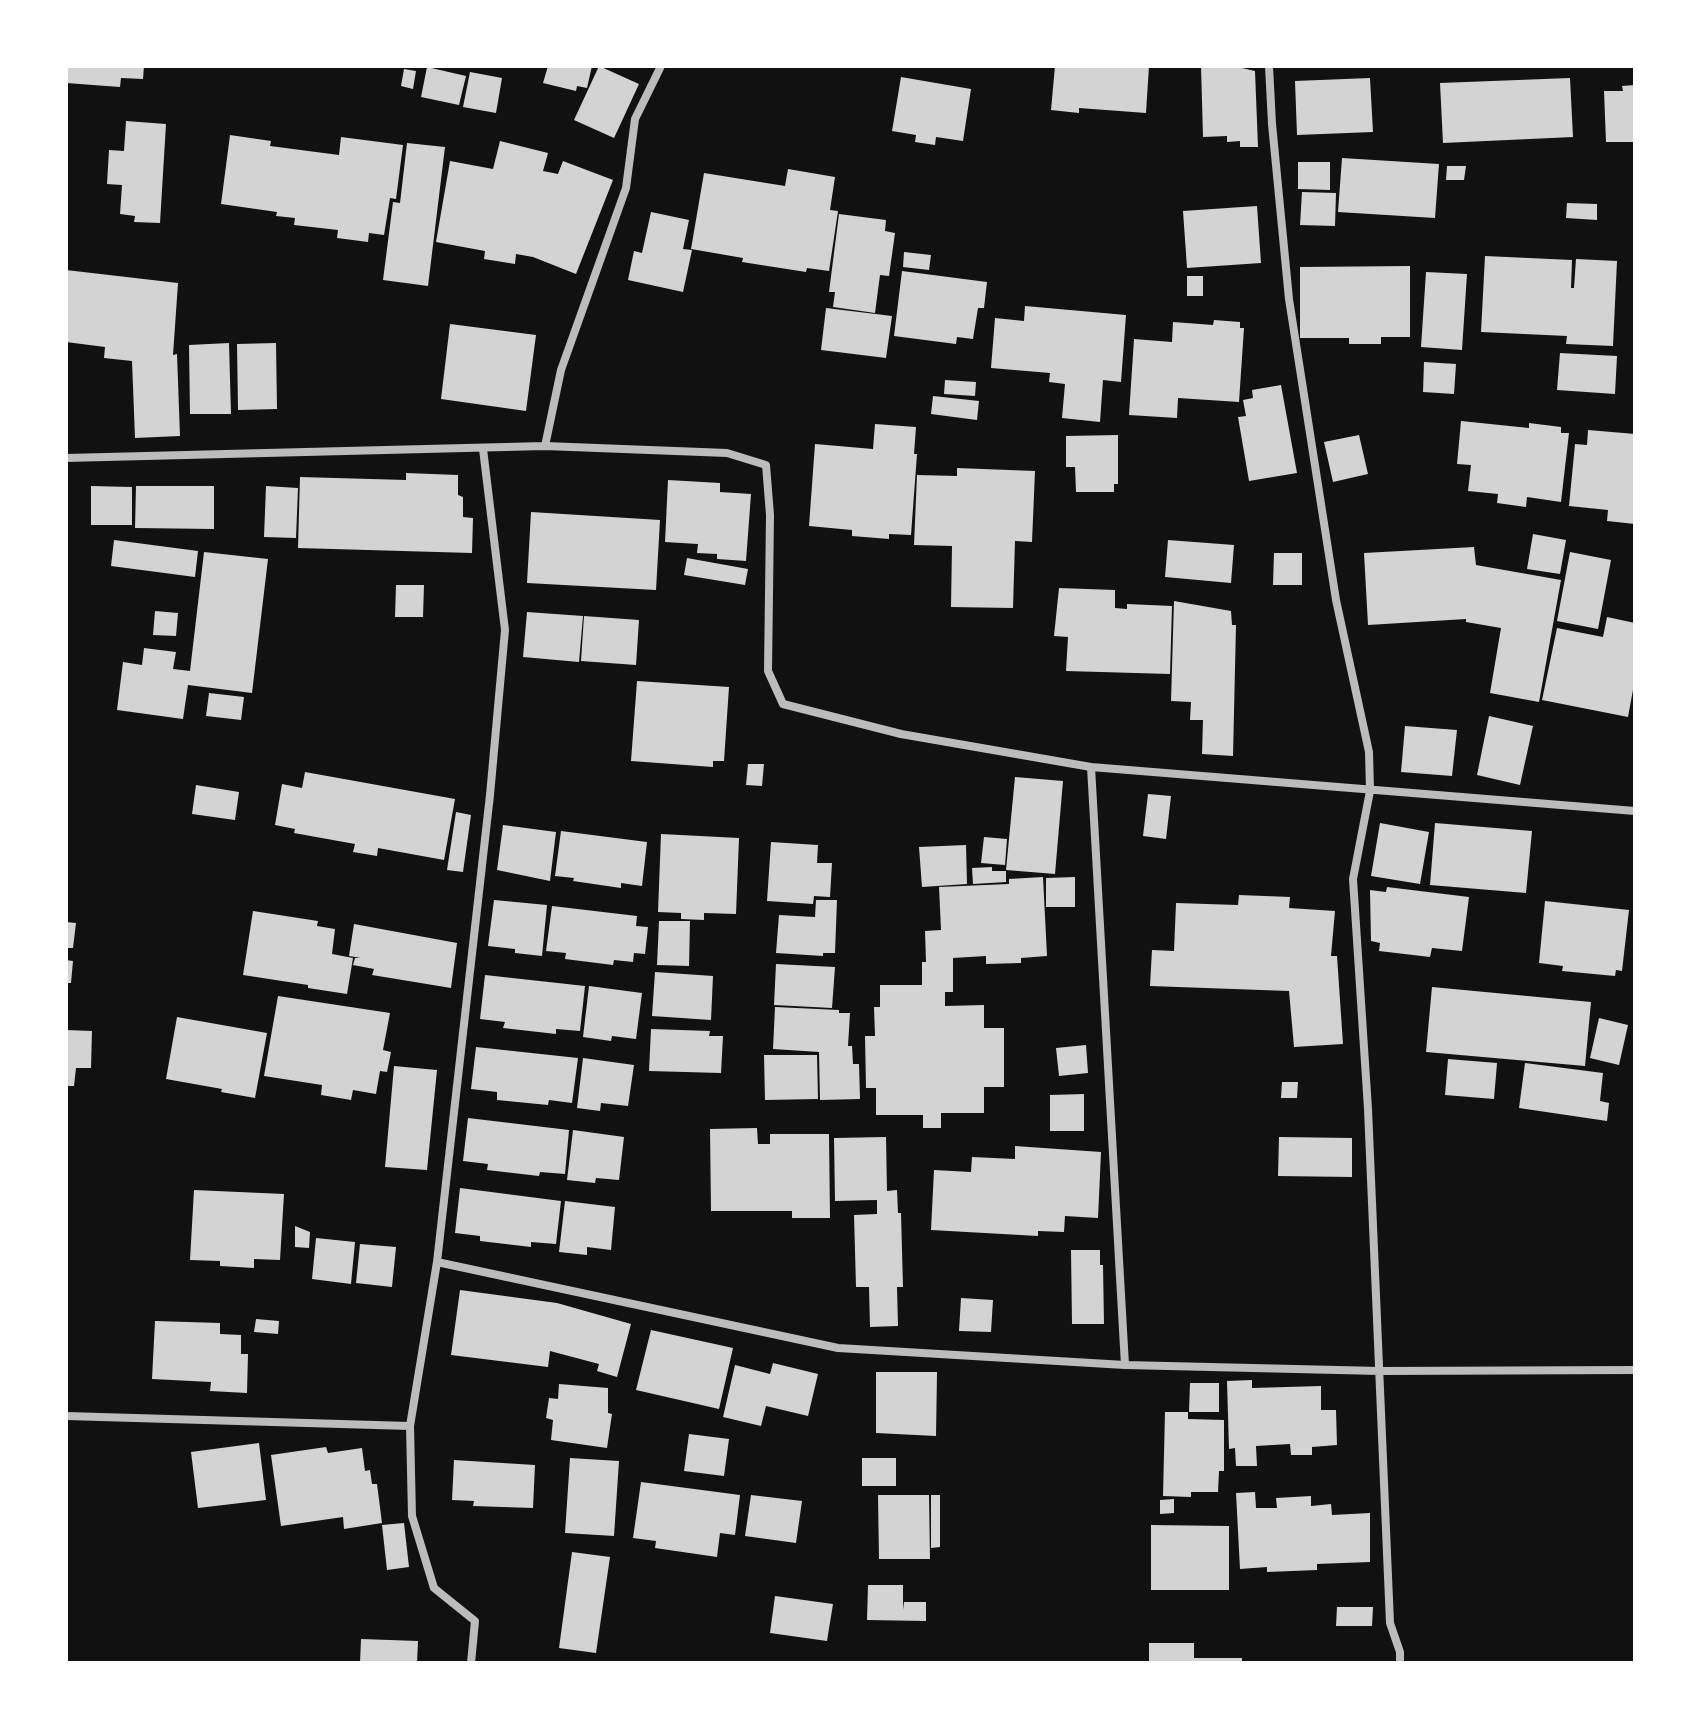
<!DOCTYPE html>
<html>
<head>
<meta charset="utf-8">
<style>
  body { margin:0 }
  #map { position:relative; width:1701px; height:1729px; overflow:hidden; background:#111; font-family:Commissioner,sans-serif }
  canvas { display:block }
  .frame { position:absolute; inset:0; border:68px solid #fff; pointer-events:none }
</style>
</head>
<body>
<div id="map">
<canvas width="1701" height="1729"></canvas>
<div class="frame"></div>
</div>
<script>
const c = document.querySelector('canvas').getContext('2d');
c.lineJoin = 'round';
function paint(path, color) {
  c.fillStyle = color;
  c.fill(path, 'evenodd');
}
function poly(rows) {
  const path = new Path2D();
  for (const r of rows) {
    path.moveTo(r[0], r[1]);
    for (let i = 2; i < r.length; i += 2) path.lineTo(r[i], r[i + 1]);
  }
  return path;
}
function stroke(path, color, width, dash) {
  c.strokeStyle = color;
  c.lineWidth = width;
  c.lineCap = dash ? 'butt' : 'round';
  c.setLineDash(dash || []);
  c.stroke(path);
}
const building = poly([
  [66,66,144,66,143,79,121,78,120,87,66,83],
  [548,66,592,66,587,88,577,86,576,91,543,83],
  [599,66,639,84,614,138,574,120],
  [1055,66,1149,66,1146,113,1079,108,1079,113,1051,110],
  [1201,66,1233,66,1255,71,1258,147,1240,147,1240,141,1227,142,1227,136,1203,137],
  [427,67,466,76,459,105,421,97],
  [404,69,416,71,413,89,401,86],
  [470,72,502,78,496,113,463,107],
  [901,77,971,89,963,141,936,137,935,145,915,142,916,135,892,131],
  [1370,78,1373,132,1297,135,1295,81],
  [1570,78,1573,137,1443,143,1440,83],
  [1635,85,1635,142,1606,142,1604,91,1623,91,1622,86],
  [126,121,166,124,160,223,134,222,135,216,120,214,122,185,107,184,109,150,124,151],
  [230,135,271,141,270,146,339,155,341,137,403,145,396,199,390,198,384,235,369,233,368,242,337,238,338,230,294,225,295,218,276,216,277,212,221,204],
  [500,141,548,153,543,171,558,174,563,161,613,180,576,274,533,257,516,254,515,264,484,259,485,251,436,242,450,161,493,169],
  [407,143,445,147,428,286,383,280,393,202,400,203],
  [1342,158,1439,164,1435,218,1338,212],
  [1298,162,1330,162,1330,190,1298,189],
  [1447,166,1466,166,1464,180,1446,180],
  [788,169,835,177,830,210,838,211,829,271,807,268,806,272,742,262,743,258,691,249,704,173,785,186],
  [1302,192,1336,193,1335,226,1300,225],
  [1567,203,1597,204,1597,220,1566,218],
  [1257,206,1261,263,1187,268,1183,211],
  [651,212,689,220,683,249,692,250,683,292,628,280,634,251,642,253],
  [839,214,886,220,885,231,895,233,889,276,880,275,875,313,833,307,835,292,829,292],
  [904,252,931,255,929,270,903,267],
  [1485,256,1572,260,1571,288,1574,288,1576,259,1617,261,1613,346,1566,344,1567,336,1481,332],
  [1410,266,1410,337,1381,337,1381,344,1349,344,1349,338,1300,338,1300,267],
  [66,270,178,283,173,355,177,354,180,436,135,438,132,361,104,358,105,347,66,342],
  [902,271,987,282,984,308,978,308,973,339,957,337,956,344,894,336],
  [1426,272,1467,274,1462,350,1421,347],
  [1187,276,1203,276,1203,296,1187,296],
  [1025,306,1126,315,1121,382,1103,380,1100,422,1062,418,1065,384,1049,382,1050,373,991,368,995,318,1024,321],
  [826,308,892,316,886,358,821,350],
  [1214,320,1240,322,1240,328,1244,328,1239,402,1178,398,1177,418,1129,415,1134,339,1172,342,1173,322,1213,325],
  [450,324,536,335,526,411,441,399],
  [229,343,231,414,190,414,189,345],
  [276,343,277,409,238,410,237,344],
  [1560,353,1617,356,1615,394,1557,390],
  [1424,362,1456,364,1454,394,1423,392],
  [945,380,976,382,975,396,944,394],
  [1281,385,1297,473,1249,481,1238,417,1246,416,1243,400,1253,398,1252,390],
  [933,396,979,401,977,420,931,414],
  [1461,421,1529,428,1529,423,1561,427,1561,433,1569,433,1561,502,1527,497,1526,507,1497,503,1498,494,1468,491,1471,465,1457,464],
  [875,424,916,427,914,454,917,454,911,535,889,534,889,539,852,536,852,530,809,526,815,444,873,449],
  [1588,430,1635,434,1635,524,1607,521,1608,510,1569,506,1575,444,1587,445],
  [1118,435,1118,484,1114,484,1114,492,1076,492,1075,467,1066,467,1066,436],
  [1359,435,1368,474,1333,482,1324,442],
  [957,468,1035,471,1032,542,1015,541,1013,608,951,607,952,546,914,545,917,475,957,476],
  [406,473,458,475,458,495,463,497,463,517,473,518,472,553,298,548,300,477,406,480],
  [668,480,720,483,720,492,751,494,746,561,717,559,717,554,697,553,698,544,665,542],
  [91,486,132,487,132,525,91,525],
  [136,486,214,486,214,529,135,528],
  [266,486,298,488,296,538,264,537],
  [531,512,660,520,656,590,527,583],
  [1533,534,1566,540,1560,574,1527,569],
  [114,540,198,551,195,577,111,566],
  [1168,540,1234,545,1231,583,1165,577],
  [1474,547,1476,565,1561,580,1539,702,1490,693,1501,628,1466,622,1466,619,1368,625,1364,553],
  [204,552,268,559,252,693,188,685,183,719,117,710,123,662,142,665,144,648,176,652,173,669,190,671],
  [1570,552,1611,560,1598,629,1557,621],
  [1274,553,1302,553,1302,585,1273,585],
  [687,558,748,569,745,585,684,575],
  [396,585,424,585,423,617,395,617],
  [1059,588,1115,590,1115,608,1127,609,1127,604,1172,606,1170,674,1066,671,1068,637,1054,636],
  [1174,601,1231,611,1232,625,1236,625,1233,756,1202,754,1203,720,1190,720,1191,702,1171,701],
  [155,611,178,613,176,636,153,635],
  [527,612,583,616,579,662,523,657],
  [584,616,639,620,636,665,581,661],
  [1607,617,1635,623,1635,679,1628,717,1542,700,1557,628,1603,637],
  [637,681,729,687,724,761,713,761,713,767,631,761],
  [209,693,244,697,241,720,206,716],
  [1489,716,1533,726,1520,785,1477,775],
  [1405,726,1457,730,1452,776,1401,772],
  [748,764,764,764,762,786,746,785],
  [305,772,455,799,444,860,378,848,377,856,353,852,355,844,294,833,295,829,275,825,282,784,302,788],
  [1015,777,1063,781,1055,874,1006,870],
  [196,785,239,792,235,820,192,814],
  [1148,794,1171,796,1166,839,1143,836],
  [456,812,471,815,463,872,447,870],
  [1380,823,1429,832,1420,884,1371,876],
  [1435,823,1532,831,1526,893,1430,885],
  [503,825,556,832,550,881,497,870],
  [561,831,647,842,642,886,621,883,621,888,573,881,574,878,555,876],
  [661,834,739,838,736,914,704,913,704,920,681,919,681,913,658,912],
  [984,837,1007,839,1005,865,981,863],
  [771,842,818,845,817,863,832,863,830,897,814,896,813,904,767,901],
  [966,845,967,884,922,887,919,847],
  [992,867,992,871,1006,871,1006,882,973,884,972,868],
  [1043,877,1047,956,1021,958,1021,963,986,964,986,956,953,958,953,992,945,992,945,1006,984,1005,984,1028,1004,1028,1004,1087,984,1087,984,1113,941,1113,941,1128,923,1128,923,1115,876,1115,876,1088,866,1088,865,1036,875,1036,874,1007,880,1007,880,985,922,985,922,962,926,962,925,931,941,930,939,887,1009,884,1009,879],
  [1075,877,1075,907,1046,907,1046,878],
  [1387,887,1469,897,1462,951,1432,948,1430,957,1379,951,1380,943,1371,941,1370,890,1386,892],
  [1239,895,1290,897,1289,908,1335,911,1331,956,1337,956,1343,1044,1294,1047,1289,991,1150,986,1152,950,1174,951,1176,903,1238,905],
  [494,900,547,905,542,956,515,953,515,949,488,946],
  [816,900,837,900,835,953,823,953,823,956,776,953,779,915,815,917],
  [1545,901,1629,910,1622,971,1616,970,1615,976,1562,971,1563,966,1539,963],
  [552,906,637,916,636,926,648,927,645,954,634,953,633,962,614,960,613,965,565,959,566,953,546,951],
  [253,911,318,921,317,926,335,929,332,954,353,958,347,994,308,988,308,985,243,975],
  [659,921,690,921,689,966,657,965],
  [66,922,76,923,73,948,66,948],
  [354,924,457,943,451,988,372,975,374,969,353,965,355,958,361,958,349,956],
  [66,960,73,961,71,983,66,983],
  [776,964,835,967,832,1008,774,1005],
  [655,972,713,976,711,1020,652,1016],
  [485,975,585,986,580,1031,556,1029,556,1034,503,1028,505,1022,480,1019],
  [589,986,642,993,636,1039,612,1036,611,1041,583,1037],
  [1432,987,1591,1002,1585,1066,1426,1052],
  [278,996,390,1013,383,1050,391,1052,387,1072,380,1071,376,1094,353,1090,351,1100,321,1095,322,1085,264,1076],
  [775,1007,839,1010,839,1013,850,1013,848,1046,852,1046,853,1064,859,1064,860,1099,820,1100,819,1052,773,1049],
  [177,1017,267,1033,255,1098,221,1092,222,1089,166,1079],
  [1599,1018,1628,1025,1619,1065,1590,1058],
  [651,1029,710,1031,709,1036,723,1036,721,1073,649,1071],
  [66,1030,92,1031,91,1068,76,1068,74,1086,66,1086],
  [1086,1045,1088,1073,1059,1076,1056,1048],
  [476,1047,578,1058,572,1103,549,1100,548,1105,497,1100,497,1092,471,1089],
  [764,1055,817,1055,818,1099,765,1100],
  [583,1058,634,1065,628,1106,601,1103,600,1111,577,1108],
  [1448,1059,1497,1063,1494,1099,1445,1095],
  [1525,1063,1603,1073,1600,1101,1609,1103,1607,1121,1519,1108],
  [394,1066,437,1070,427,1170,385,1167],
  [1282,1082,1298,1082,1297,1098,1281,1098],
  [1084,1094,1084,1131,1050,1131,1050,1095],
  [468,1118,569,1130,565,1174,540,1172,539,1176,487,1170,488,1164,463,1161],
  [757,1128,758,1144,770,1144,770,1134,829,1134,830,1218,792,1218,792,1211,711,1211,710,1129],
  [573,1130,624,1137,619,1180,596,1178,595,1183,567,1180],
  [886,1137,887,1191,897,1190,898,1213,901,1213,903,1287,897,1287,898,1326,870,1327,869,1287,856,1287,854,1215,877,1214,877,1200,835,1201,834,1138],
  [1279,1137,1352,1138,1352,1177,1278,1176],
  [1015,1146,1101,1152,1098,1218,1065,1216,1064,1232,1038,1231,1038,1236,931,1230,934,1170,971,1172,972,1157,1015,1159],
  [460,1188,561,1201,556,1244,531,1242,531,1247,480,1241,480,1236,455,1233],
  [194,1190,284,1194,280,1260,254,1259,254,1268,220,1266,220,1261,190,1260],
  [565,1201,615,1207,611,1250,587,1247,587,1255,559,1252],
  [295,1226,310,1232,309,1248,295,1247],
  [316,1238,355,1242,351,1284,312,1279],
  [360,1244,396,1247,392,1287,356,1283],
  [1071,1250,1100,1250,1100,1265,1103,1265,1104,1324,1072,1324],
  [460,1290,557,1303,631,1324,617,1377,597,1371,599,1364,550,1351,548,1367,451,1355],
  [961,1298,993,1300,991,1332,959,1331],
  [256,1319,279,1321,278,1334,254,1332],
  [155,1321,220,1323,220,1334,241,1335,241,1354,248,1354,247,1393,210,1391,211,1382,152,1379],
  [651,1330,733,1348,719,1409,636,1390],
  [773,1363,818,1374,808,1416,766,1406,761,1426,723,1417,735,1365,770,1374],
  [876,1372,937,1372,936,1436,876,1433],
  [1252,1380,1252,1388,1321,1386,1321,1410,1336,1410,1337,1445,1312,1447,1312,1455,1291,1455,1290,1444,1256,1446,1257,1466,1236,1466,1235,1448,1229,1449,1227,1381],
  [1190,1383,1219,1383,1219,1412,1189,1412],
  [559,1384,608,1388,608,1413,612,1414,607,1448,551,1440,553,1420,546,1418,549,1398,558,1399],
  [1165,1412,1188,1412,1188,1419,1224,1420,1224,1471,1219,1471,1218,1492,1191,1492,1191,1497,1163,1496],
  [689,1434,729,1439,724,1476,684,1471],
  [259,1443,266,1500,198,1508,191,1452],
  [326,1447,328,1453,362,1448,365,1471,370,1470,372,1484,377,1484,382,1523,344,1529,343,1517,281,1526,271,1455],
  [570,1458,619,1461,614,1536,565,1533],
  [862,1458,896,1458,896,1486,862,1486],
  [454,1460,535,1465,533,1508,473,1506,474,1501,452,1500],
  [641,1482,740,1495,735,1535,720,1533,717,1557,655,1548,656,1541,633,1538],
  [1255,1492,1256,1508,1277,1508,1276,1498,1311,1496,1311,1506,1331,1504,1332,1515,1370,1513,1370,1562,1317,1564,1317,1570,1267,1572,1267,1567,1240,1569,1236,1493],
  [751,1495,802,1501,796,1543,745,1536],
  [878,1495,929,1495,930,1559,879,1559],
  [931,1495,940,1495,940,1547,931,1548],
  [1174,1499,1174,1513,1160,1514,1160,1500],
  [404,1523,409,1567,387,1570,382,1525],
  [1151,1525,1229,1526,1229,1590,1151,1590],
  [572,1552,610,1557,596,1653,559,1648],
  [868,1585,903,1585,903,1610,904,1602,926,1602,926,1621,867,1620],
  [775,1596,833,1604,827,1641,770,1633],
  [1337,1607,1373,1607,1372,1626,1336,1626],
  [361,1639,418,1641,417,1663,360,1663],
  [1149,1643,1194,1643,1194,1658,1242,1658,1242,1663,1149,1663]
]);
const minor = poly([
  [1269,66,1272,124,1289,299,1336,600,1369,752,1370,791,1353,879,1368,1109,1390,1623,1400,1652,1400,1663],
  [545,446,561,370,626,188,635,119,661,66],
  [66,458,545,446,727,453,766,465,770,515,768,671,783,704,901,734,1091,767,1125,1365],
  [1091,767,1635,811],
  [437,1262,838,1348,1125,1365,1380,1371,1635,1370],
  [66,1416,410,1426],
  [471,1663,475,1621,434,1588,412,1516,410,1426,437,1262,490,795,505,630,483,449]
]);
paint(building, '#d3d3d3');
stroke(minor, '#bcbcbc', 8);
</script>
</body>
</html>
